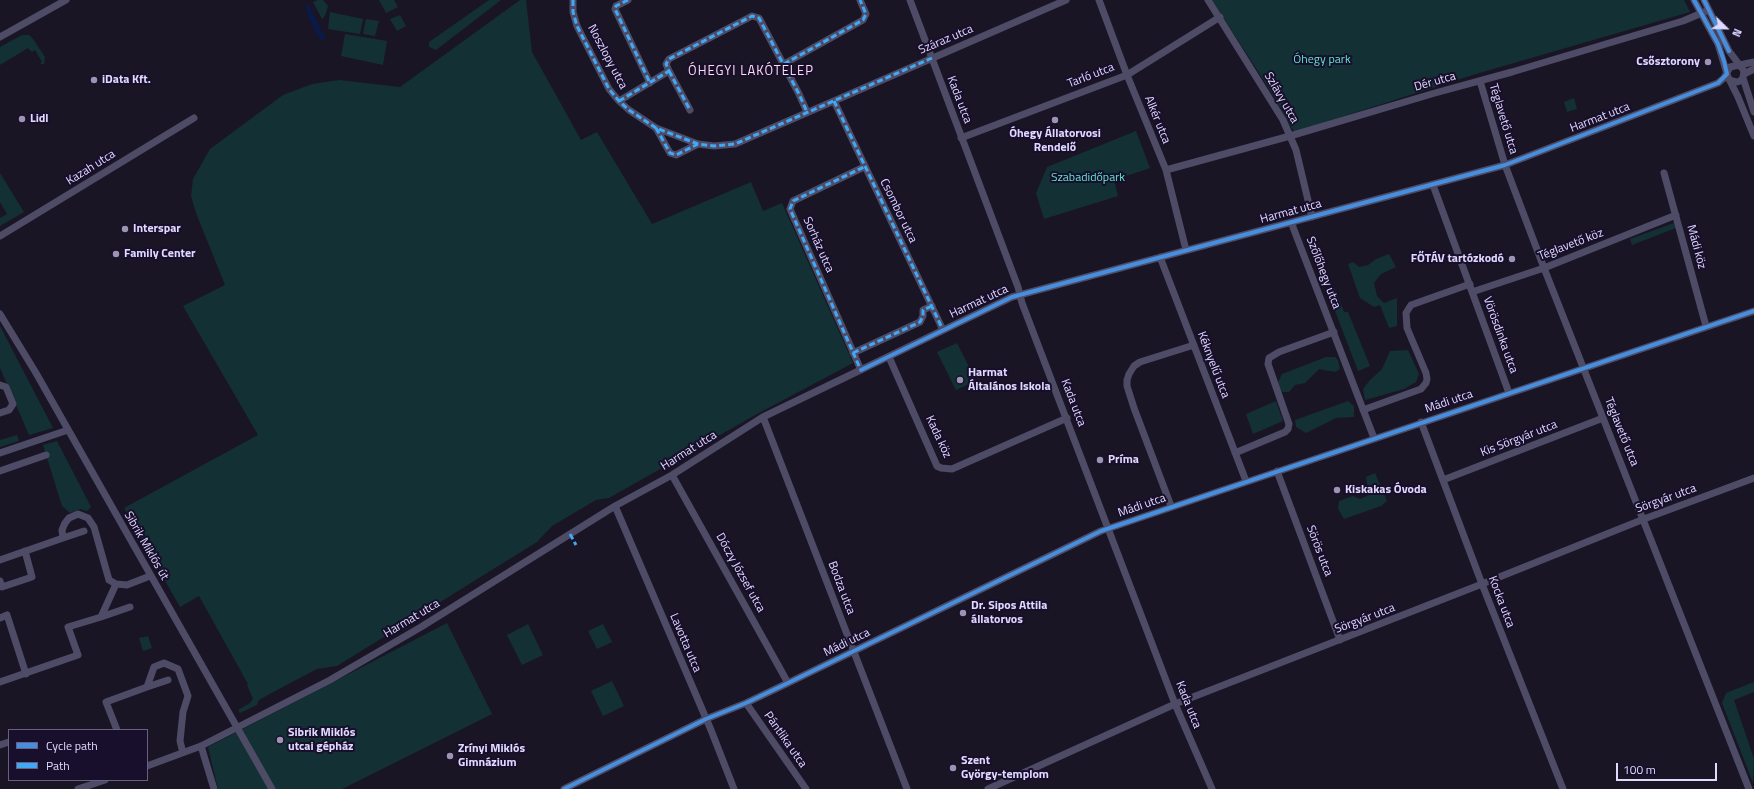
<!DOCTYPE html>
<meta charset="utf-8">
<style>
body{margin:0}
#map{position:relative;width:1754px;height:789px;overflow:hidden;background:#1a1525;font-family:"Titillium Web",sans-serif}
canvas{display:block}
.legend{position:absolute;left:8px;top:729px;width:140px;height:52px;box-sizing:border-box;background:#170f2b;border:1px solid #686080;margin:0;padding:5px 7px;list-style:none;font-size:12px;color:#e1daff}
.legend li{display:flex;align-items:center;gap:8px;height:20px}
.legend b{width:20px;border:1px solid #686080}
.north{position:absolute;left:1706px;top:8px;width:40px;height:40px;-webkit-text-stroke:3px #170f2b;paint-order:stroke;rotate:113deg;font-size:11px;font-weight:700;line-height:16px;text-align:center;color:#e1daff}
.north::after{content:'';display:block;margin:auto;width:14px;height:18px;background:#e1daff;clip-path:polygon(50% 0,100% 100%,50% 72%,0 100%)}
.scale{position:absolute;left:1616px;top:763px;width:101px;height:18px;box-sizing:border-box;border:2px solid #e1daff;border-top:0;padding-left:5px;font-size:12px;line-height:14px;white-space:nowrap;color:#e1daff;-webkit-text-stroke:3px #170f2b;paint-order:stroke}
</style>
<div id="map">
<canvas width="1754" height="789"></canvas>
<ul class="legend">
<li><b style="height:5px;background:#468fdf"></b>Cycle path</li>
<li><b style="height:5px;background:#3fa9f5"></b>Path</li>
</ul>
<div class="north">N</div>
<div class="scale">100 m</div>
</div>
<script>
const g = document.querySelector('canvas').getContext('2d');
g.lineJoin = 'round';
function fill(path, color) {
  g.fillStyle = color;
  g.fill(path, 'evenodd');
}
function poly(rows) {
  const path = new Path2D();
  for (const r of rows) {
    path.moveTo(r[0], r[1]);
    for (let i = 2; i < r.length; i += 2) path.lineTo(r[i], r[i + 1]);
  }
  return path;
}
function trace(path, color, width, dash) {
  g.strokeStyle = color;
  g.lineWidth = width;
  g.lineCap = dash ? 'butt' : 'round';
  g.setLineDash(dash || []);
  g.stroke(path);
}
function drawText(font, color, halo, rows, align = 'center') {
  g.font = font + ' "Titillium Web",sans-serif';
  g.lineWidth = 4;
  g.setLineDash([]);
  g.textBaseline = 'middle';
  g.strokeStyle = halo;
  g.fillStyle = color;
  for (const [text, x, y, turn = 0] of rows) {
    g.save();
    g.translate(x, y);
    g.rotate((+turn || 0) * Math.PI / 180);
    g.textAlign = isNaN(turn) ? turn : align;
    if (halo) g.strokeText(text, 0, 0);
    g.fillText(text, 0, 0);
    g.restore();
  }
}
fill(poly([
 [318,0,323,0,328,6,325,16,322,19,313,2],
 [379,0,394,0,398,7,386,13],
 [489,0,501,0,436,50,429,47,429,42],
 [520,0,526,0,532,52,581,140,597,132,652,224,751,182,763,211,782,203,853,363,757,414,609,498,596,500,552,526,537,542,337,666,317,669,277,690,259,700,257,705,240,713,238,710,250,703,253,699,247,685,248,684,199,596,180,607,124,508,258,435,183,306,225,285,196,213,191,196,193,179,210,149,283,95,312,84,339,80,400,87],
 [1212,0,1684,0,1690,12,1476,74,1294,132,1268,87],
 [330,12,363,19,360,34,328,29],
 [400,15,406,26,397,31,390,19],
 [366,19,379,21,375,36,363,34],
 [345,34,387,41,383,65,341,56],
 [22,35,29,35,33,39,45,57,44,64,40,64,42,62,35,50,32,52,28,48,0,65,0,47],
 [1574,98,1577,109,1567,112,1564,102],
 [1136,131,1150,168,1114,180,1118,196,1044,219,1036,193,1047,167],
 [0,173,24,212,0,226,0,218,7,214,0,202],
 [1674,223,1676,228,1632,245,1630,239],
 [1389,254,1396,267,1381,274,1374,283,1377,296,1384,303,1397,298,1397,326,1389,328,1380,305,1374,307,1360,298,1348,264,1353,262,1359,267,1368,265,1376,259],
 [1334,287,1344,312,1348,312,1370,366,1358,371,1327,290],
 [0,326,53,428,29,435,0,368],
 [957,343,976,381,956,390,937,352],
 [1408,350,1419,374,1416,382,1404,389,1365,400,1363,389,1370,380,1382,369,1390,351],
 [1326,357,1335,357,1338,360,1340,369,1335,372,1319,369,1305,383,1295,385,1289,392,1282,392,1277,384,1282,374],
 [1276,401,1283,421,1253,434,1246,414],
 [1348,401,1354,406,1354,417,1336,418,1306,433,1296,427,1295,420],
 [17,435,19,441,0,447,0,440],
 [57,441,91,507,87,511,80,509,70,513,62,506,43,445],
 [1375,473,1387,501,1381,506,1344,519,1338,509,1339,501,1353,496,1360,499,1369,495,1366,477],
 [447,623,492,714,342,789,218,789,208,747],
 [528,624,543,655,522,665,507,635],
 [603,624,612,642,597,649,588,631],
 [148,636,152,648,143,651,139,638],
 [612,681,624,706,603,716,591,691],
 [1754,682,1754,692,1734,700,1754,759,1753,783,1722,703,1726,693]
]), '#133034');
fill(poly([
 [308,3,325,38,324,40,320,40,309,19,306,6]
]), '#0a1a48');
trace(poly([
 [573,0,573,12,577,26,609,89,619,101,629,110,656,128,698,144,714,146,735,144,1066,0],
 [628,0,616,6,615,9,650,83],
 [910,0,1018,287,1022,303,1175,704,1212,789],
 [1099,0,1127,75,1166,170,1186,250],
 [1208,0,1283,120,1296,150,1312,217],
 [1694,0,1718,44,1728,77,1738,97,1754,136],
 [1704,0,1729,51,1744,71,1743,78,1740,81,1737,82,1730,80],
 [0,37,66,0],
 [784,64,863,20,866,14,860,0],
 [669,71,690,110],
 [1744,74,1754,69],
 [1743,78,1754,112],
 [1480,81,1505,165,1544,268,1749,789],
 [619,101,669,71,666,64,669,59,752,16,759,18,799,94,807,112],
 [834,101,943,330],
 [656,128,670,153,676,155,698,144],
 [961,138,1127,75,1220,17],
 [1166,170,1290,136,1435,93,1512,72,1683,21,1709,10],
 [1664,173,1706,326],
 [1433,185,1509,393],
 [1291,222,1374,438],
 [0,236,194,118],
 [1160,257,1246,481],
 [1472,292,1544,268,1676,215],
 [0,314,36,373,272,789],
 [853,353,920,322,923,316,923,310,932,306],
 [889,357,937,466,941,468,952,469,1067,418],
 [861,370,790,209,793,201,864,167],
 [0,385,6,387,13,404,9,410,0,413],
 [1363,410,1421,389,1426,383,1427,379,1426,373,1407,328,1406,313,1411,305,1470,284],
 [763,417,907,789],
 [1421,422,1482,584,1563,789],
 [0,453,68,430],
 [1235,453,1285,432,1288,429,1289,424,1268,364,1269,358,1279,352,1334,332],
 [0,471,46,455],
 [1277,471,1340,640],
 [672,475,788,683],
 [1443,480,1603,418],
 [615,506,711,730,734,789],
 [1171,506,1134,408,1127,386,1127,380,1129,374,1134,366,1140,362,1194,345],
 [63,538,84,531],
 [0,560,63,538,62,530,65,523,69,518,78,514,88,518,94,527,109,580,116,584,127,585,150,576],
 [0,581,2,587,32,577,25,551],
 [101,617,130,607],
 [0,618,7,615,26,674],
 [0,682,78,655,68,627,101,617,116,584],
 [147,687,168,680],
 [746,703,806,789],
 [117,730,106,702,147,687,154,667,164,663,178,669,188,696,183,712,180,741,182,749],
 [0,745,9,742],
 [201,746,214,789],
 [147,766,201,746,330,680,421,627,615,506,672,475,763,417,1012,297,1505,165,1718,83,1724,78,1730,67,1754,62],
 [78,789,105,780],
 [564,789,706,719,746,703,788,683,1101,531,1754,311],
 [988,789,1175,704,1482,584,1644,519,1754,478]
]), '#4e4b66', 7);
trace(poly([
 [573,0,573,12,577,26,609,89,619,101,629,110,656,128,698,144,714,146,735,144,932,58],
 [628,0,616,6,615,9,650,83],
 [784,64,863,20,866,14,860,0],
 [669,71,690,110],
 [619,101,669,71,666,64,669,59,752,16,759,18,799,94,807,112],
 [834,101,943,330],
 [656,128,670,153,676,155,698,144],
 [853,353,920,322,923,316,923,310,932,306],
 [859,366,790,209,793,201,864,167],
 [570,534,576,545]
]), '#3fa9f5', 3, [6, 3]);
trace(poly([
 [1704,0,1729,51],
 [861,370,1012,297,1505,165,1718,83,1727,74,1724,61,1718,44,1694,0],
 [564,789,706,719,746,703,788,683,1101,531,1754,311]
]), '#468fdf', 4);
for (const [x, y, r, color] of [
 [1708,62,4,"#9b95b3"],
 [94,80,4,"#9b95b3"],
 [22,119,4,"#9b95b3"],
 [1055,120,4,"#9b95b3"],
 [125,229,4,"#9b95b3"],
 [116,254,4,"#9b95b3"],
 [1512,259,4,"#9b95b3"],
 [960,380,4,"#9b95b3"],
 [1100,460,4,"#9b95b3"],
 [1337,490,4,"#9b95b3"],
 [963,613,4,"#9b95b3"],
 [280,740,4,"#9b95b3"],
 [450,756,4,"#9b95b3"],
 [953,768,4,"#9b95b3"]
]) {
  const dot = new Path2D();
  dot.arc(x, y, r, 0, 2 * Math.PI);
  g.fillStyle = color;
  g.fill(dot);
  trace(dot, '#170f2b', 1.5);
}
drawText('12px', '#e1daff', '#170f2b', [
 ["Száraz utca",946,40,-23],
 ["Noszlopy utca",607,57,62],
 ["Tarló utca",1091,76,-21],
 ["Dér utca",1435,82,-16],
 ["Szlávy utca",1281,98,60],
 ["Kada utca",959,100,69],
 ["Harmat utca",1600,118,-21],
 ["Téglavető utca",1503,119,73],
 ["Alkér utca",1157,120,68],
 ["Kazah utca",91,168,-32],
 ["Csombor utca",898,211,64],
 ["Harmat utca",1291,212,-15],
 ["Sorház utca",818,245,66],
 ["Téglavető köz",1571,245,-21],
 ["Mádi köz",1696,247,75],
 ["Szőlőhegy utca",1323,273,69],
 ["Harmat utca",979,302,-25],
 ["Vörösdinka utca",1500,335,70],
 ["Kéknyelű utca",1213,365,69],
 ["Mádi utca",1449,402,-19],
 ["Kada utca",1073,403,69],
 ["Téglavető utca",1621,432,68],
 ["Kada köz",938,437,65],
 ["Kis Sörgyár utca",1519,439,-21],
 ["Harmat utca",689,451,-32],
 ["Sörgyár utca",1666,499,-20],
 ["Mádi utca",1142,506,-19],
 ["Sibrik Miklós út",146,546,60],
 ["Sörös utca",1319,551,69],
 ["Dóczy József utca",740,573,61],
 ["Bodza utca",841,588,69],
 ["Kocka utca",1501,602,69],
 ["Harmat utca",412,619,-31],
 ["Sörgyár utca",1365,619,-21],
 ["Lavotta utca",685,643,67],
 ["Mádi utca",847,643,-26],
 ["Kada utca",1188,705,68],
 ["Pántlika utca",785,740,55]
]);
drawText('12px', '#5ee7d1', '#170f2b', [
 ["Óhegy park",1322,60],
 ["Szabadidőpark",1088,178]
]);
drawText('bold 12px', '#e1daff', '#170f2b', [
 ["Csősztorony",1700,62,"right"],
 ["iData Kft.",102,80],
 ["Lidl",30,119],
 ["Óhegy Állatorvosi",1055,134,"center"],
 ["Rendelő",1055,148,"center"],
 ["Interspar",133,229],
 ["Family Center",124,254],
 ["FŐTÁV tartózkodó",1504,259,"right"],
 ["Harmat",968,373],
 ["Általános Iskola",968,387],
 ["Príma",1108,460],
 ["Kiskakas Óvoda",1345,490],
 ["Dr. Sipos Attila",971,606],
 ["állatorvos",971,620],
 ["Sibrik Miklós",288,733],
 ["utcai gépház",288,747],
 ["Zrínyi Miklós",458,749],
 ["Gimnázium",458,763],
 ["Szent",961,761],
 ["György-templom",961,775]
], 'left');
g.letterSpacing = '1px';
drawText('13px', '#ffdcef', '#170f2b', [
 ["ÓHEGYI LAKÓTELEP",751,72]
]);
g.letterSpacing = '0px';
</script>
